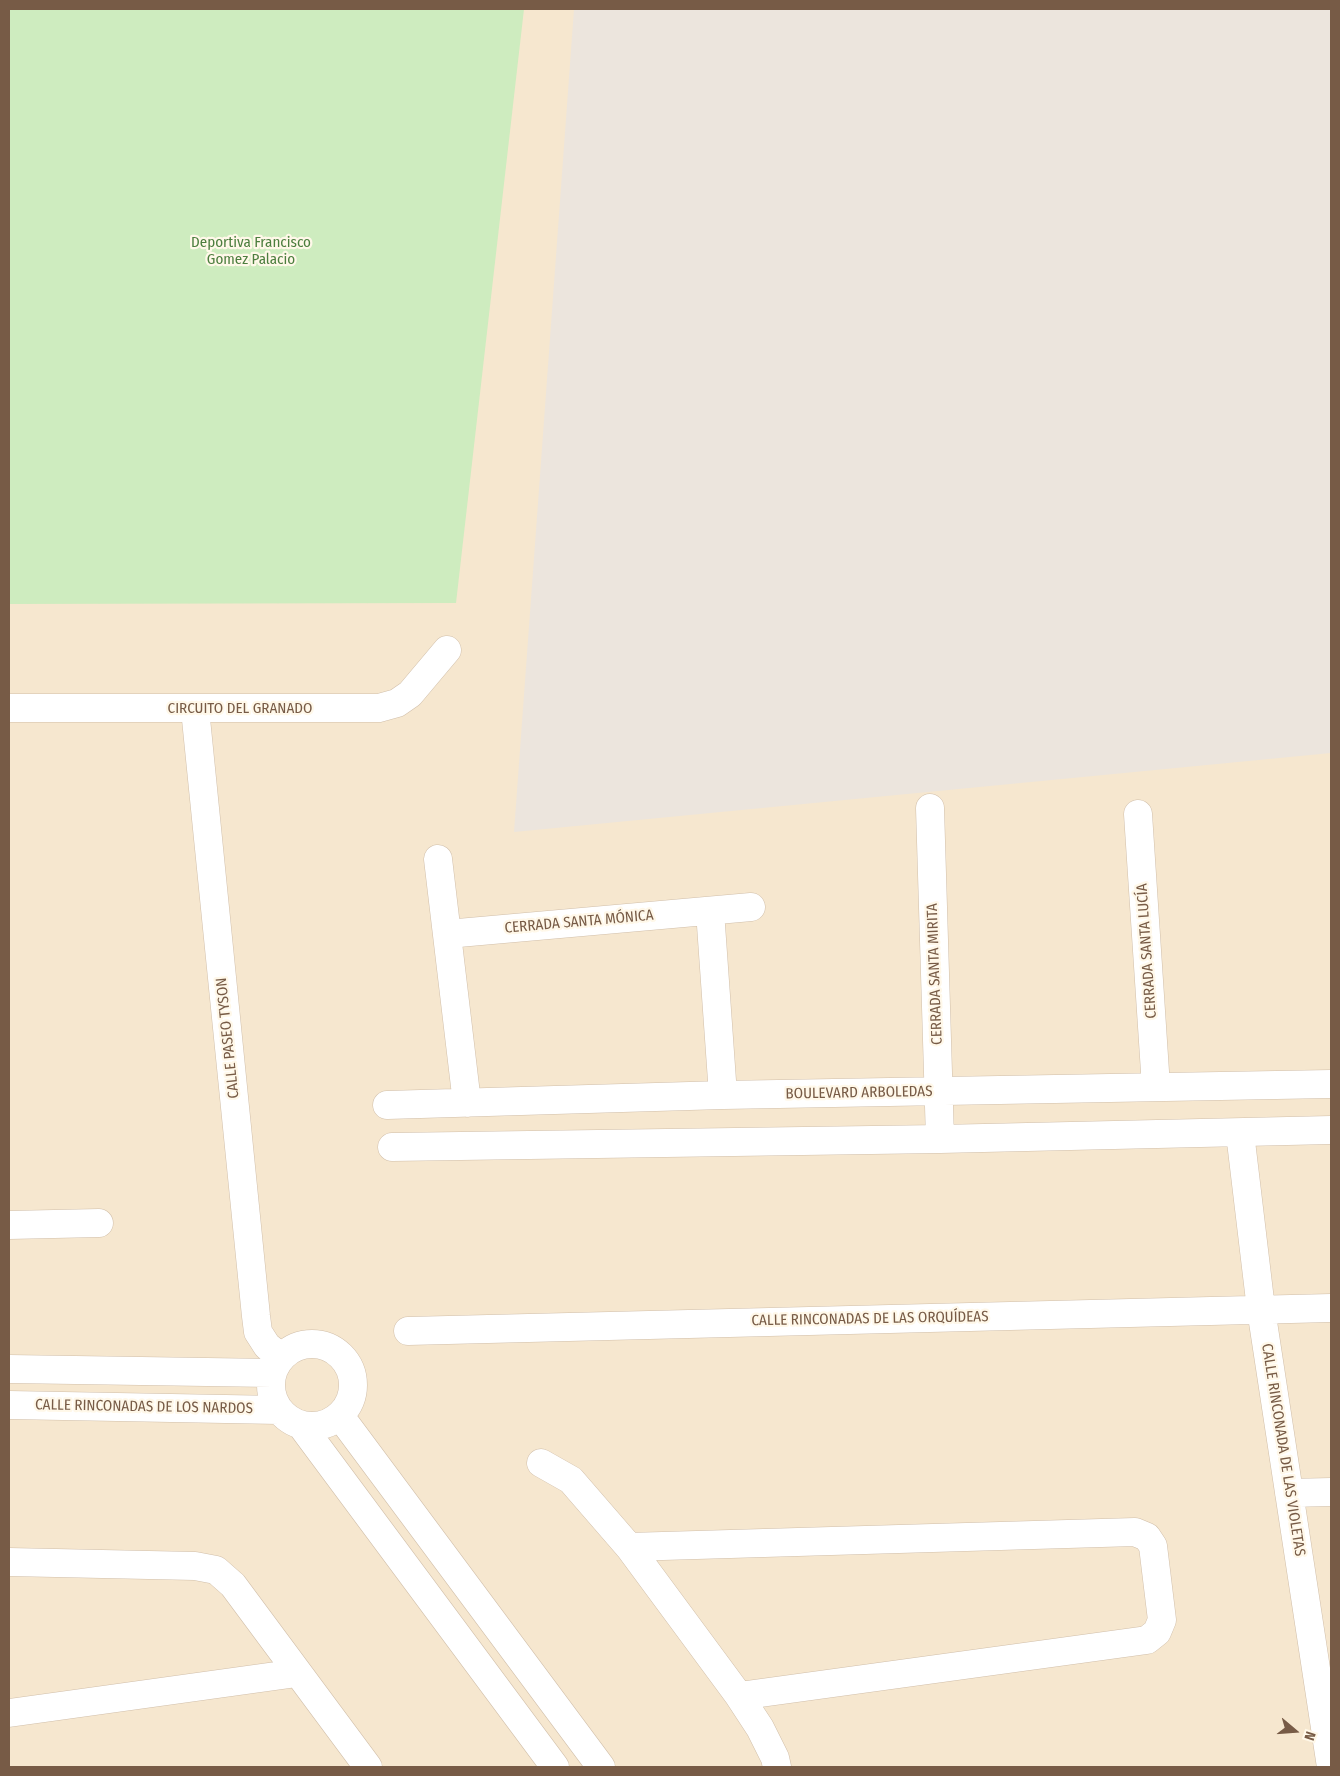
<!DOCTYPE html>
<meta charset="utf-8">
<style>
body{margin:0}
#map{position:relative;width:1340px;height:1776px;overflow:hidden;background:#fef5e1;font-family:"Fira Sans Condensed",sans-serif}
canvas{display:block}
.frame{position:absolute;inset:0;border:10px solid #775b46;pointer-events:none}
.north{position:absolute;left:1270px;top:1706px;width:50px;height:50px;-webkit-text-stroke:4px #fff8e9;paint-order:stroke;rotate:108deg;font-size:14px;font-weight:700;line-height:20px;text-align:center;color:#775b46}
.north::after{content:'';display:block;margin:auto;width:18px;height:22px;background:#775b46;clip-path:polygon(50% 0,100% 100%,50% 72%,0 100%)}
</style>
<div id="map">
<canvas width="1340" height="1776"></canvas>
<div class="frame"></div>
<div class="north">N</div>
</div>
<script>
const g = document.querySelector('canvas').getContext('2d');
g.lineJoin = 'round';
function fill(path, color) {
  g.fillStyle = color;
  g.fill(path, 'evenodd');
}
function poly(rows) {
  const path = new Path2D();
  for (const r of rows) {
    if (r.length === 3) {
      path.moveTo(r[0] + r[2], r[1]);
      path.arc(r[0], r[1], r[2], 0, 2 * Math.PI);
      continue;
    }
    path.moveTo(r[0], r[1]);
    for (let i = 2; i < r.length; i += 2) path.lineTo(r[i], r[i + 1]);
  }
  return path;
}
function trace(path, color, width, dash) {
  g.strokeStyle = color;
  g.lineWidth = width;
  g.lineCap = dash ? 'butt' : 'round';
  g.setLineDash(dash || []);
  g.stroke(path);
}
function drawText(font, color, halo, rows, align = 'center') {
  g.font = font + ' "Fira Sans Condensed",sans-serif';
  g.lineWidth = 4.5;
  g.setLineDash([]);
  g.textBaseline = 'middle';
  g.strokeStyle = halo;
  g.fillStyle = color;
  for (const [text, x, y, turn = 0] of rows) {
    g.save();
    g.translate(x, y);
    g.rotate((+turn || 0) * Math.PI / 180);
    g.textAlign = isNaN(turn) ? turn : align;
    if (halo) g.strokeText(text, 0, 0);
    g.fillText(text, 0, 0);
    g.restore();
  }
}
fill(poly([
 [9,9,1331,9,1331,1767,9,1767]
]), '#f6e7cf');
fill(poly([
 [574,9,1331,9,1331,753,514,832]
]), '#ece5dd');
fill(poly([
 [9,9,524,9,456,603,9,604]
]), '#ceecbf');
const street = poly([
 [9,708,379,708,397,703,410,694,447,650],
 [195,709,256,1316,258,1332,267,1346,281,1357],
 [930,808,940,1139],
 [1138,814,1156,1087],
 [438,859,467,1103],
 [710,911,723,1095],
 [447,934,751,907],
 [387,1105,723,1095,1331,1084],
 [1240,1133,1261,1309,1331,1767],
 [392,1147,940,1139,1331,1130],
 [9,1225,99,1223],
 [408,1331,1331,1308],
 [312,1385,41],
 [9,1369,272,1373],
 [9,1405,279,1410],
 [340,1416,601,1767],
 [301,1425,555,1767],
 [541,1463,571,1480,629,1547,739,1696,760,1728,775,1758,777,1767],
 [1289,1493,1331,1492],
 [629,1547,1135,1532,1147,1537,1153,1546,1162,1620,1157,1632,1147,1640,739,1696],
 [9,1562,195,1566,216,1570,233,1585,368,1767],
 [9,1713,297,1673]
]);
trace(street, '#d1bfaa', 29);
trace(street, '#fff', 28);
drawText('15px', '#4c7e3e', '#fff8e9', [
 ["Deportiva Francisco",251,243],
 ["Gomez Palacio",251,260]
]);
drawText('15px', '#775b46', '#fff8e9', [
 ["CIRCUITO DEL GRANADO",240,709],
 ["CERRADA SANTA MÓNICA",579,922,-5],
 ["CERRADA SANTA LUCÍA",1147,951,-94],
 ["CERRADA SANTA MIRITA",935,974,-92],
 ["CALLE PASEO TYSON",228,1038,-96],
 ["BOULEVARD ARBOLEDAS",859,1093,-1],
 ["CALLE RINCONADAS DE LAS ORQUÍDEAS",870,1319,-1],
 ["CALLE RINCONADAS DE LOS NARDOS",144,1407,1],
 ["CALLE RINCONADA DE LAS VIOLETAS",1283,1450,81]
]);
</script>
